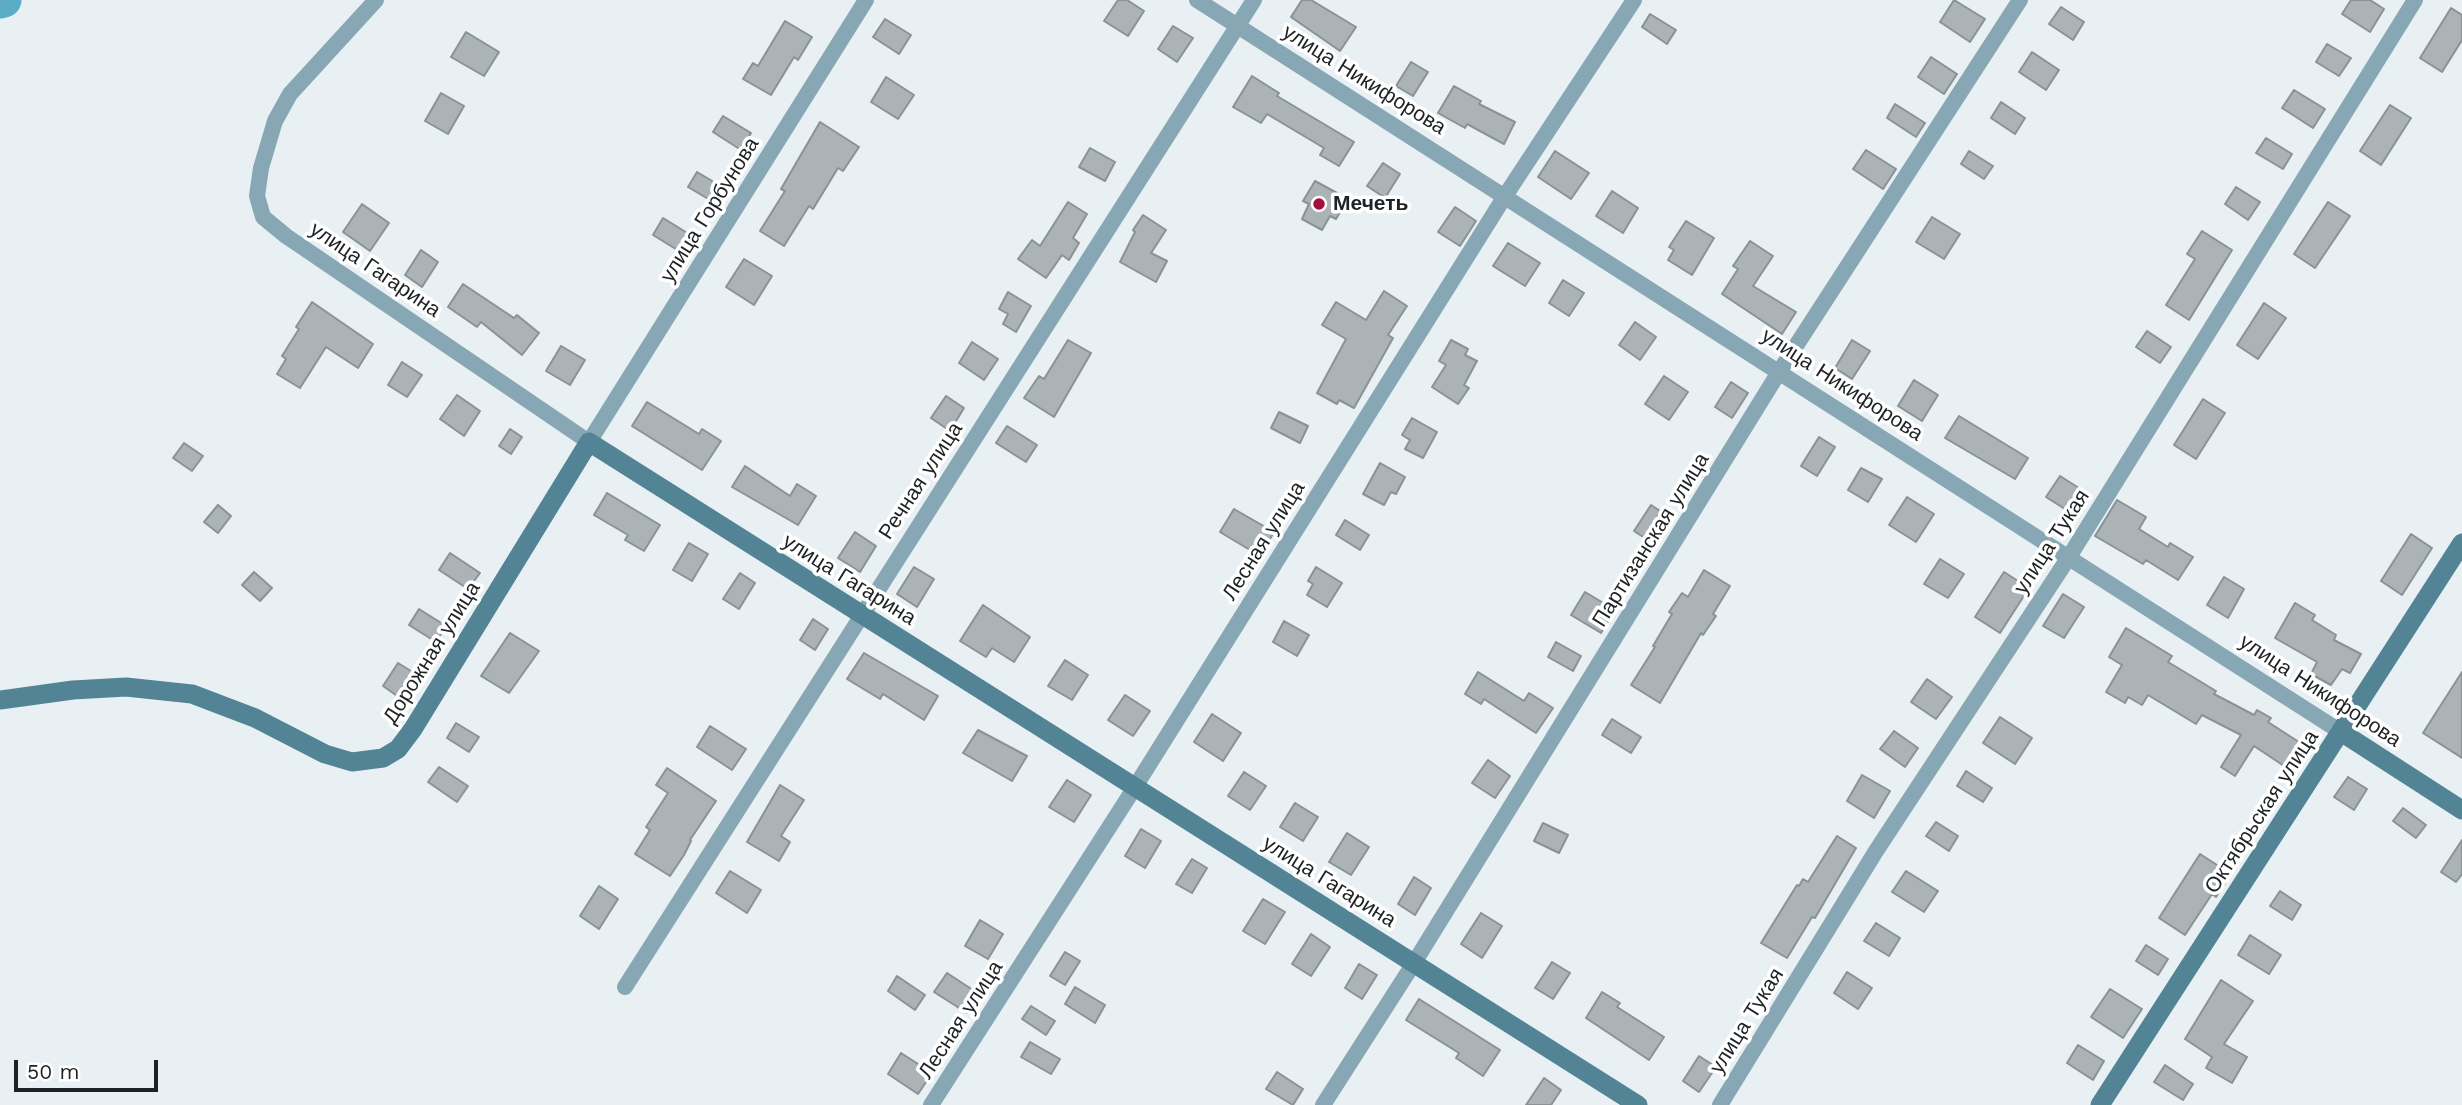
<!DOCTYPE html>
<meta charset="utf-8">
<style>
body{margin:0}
#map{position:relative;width:2462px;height:1105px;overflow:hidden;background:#e8f0f4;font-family:"Work Sans",sans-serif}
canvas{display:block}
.scale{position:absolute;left:14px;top:1060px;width:144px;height:32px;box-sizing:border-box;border:4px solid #1f2223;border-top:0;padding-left:9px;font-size:21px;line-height:24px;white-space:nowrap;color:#1f2223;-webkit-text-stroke:5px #fff;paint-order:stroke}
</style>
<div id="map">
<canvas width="2462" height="1105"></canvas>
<div class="scale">50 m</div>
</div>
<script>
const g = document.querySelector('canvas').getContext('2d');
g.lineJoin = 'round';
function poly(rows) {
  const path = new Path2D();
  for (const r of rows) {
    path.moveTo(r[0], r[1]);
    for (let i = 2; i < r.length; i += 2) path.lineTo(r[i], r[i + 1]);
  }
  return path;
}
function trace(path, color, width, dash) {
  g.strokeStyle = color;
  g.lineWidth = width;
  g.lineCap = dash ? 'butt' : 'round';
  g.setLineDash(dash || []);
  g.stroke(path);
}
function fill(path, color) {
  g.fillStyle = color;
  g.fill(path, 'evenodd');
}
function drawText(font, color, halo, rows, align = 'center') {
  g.font = font + ' "Work Sans",sans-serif';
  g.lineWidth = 7;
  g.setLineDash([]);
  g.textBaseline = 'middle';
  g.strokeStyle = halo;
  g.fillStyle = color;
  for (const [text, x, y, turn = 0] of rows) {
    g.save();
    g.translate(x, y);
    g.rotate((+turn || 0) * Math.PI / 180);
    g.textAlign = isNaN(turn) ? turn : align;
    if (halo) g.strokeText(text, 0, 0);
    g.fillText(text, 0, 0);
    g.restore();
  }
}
trace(poly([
 [0,1,4,0]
]), '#5bacc7', 35);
const building = poly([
 [1118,0,1127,0,1144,11,1128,36,1104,21,1118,0],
 [1302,0,1311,0,1356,27,1340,51,1291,17,1302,0],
 [1954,0,1985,19,1970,42,1940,22,1954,0],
 [2351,0,2370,0,2384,9,2370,32,2342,14,2351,0],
 [2061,7,2084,22,2073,40,2049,24,2061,7],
 [2451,8,2462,15,2462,40,2442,72,2420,58,2451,8],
 [1650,14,1676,30,1667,44,1642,27,1650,14],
 [885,19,911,35,899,54,873,37,885,19],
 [785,21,812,37,798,60,794,57,771,95,743,79,753,63,758,66,785,21],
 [1173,26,1193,38,1177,62,1158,49,1173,26],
 [466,32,499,52,484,76,451,57,466,32],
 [2327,44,2351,58,2339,76,2316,62,2327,44],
 [2032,52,2059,70,2046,90,2019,72,2032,52],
 [1931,57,1957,74,1944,94,1918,77,1931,57],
 [1411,62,1428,72,1413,96,1396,86,1411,62],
 [1252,76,1279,93,1277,96,1354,142,1339,166,1320,155,1324,148,1267,114,1261,123,1233,107,1252,76],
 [886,77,914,95,898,119,871,102,886,77],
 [1454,86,1481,101,1479,104,1515,122,1504,144,1467,124,1465,128,1438,113,1454,86],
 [2294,90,2325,109,2313,128,2282,108,2294,90],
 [441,93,464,106,448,134,425,121,441,93],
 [2001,102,2025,118,2015,134,1991,118,2001,102],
 [1895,104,1925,123,1916,137,1887,118,1895,104],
 [2390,105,2411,118,2381,165,2360,151,2390,105],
 [723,116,751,133,741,150,713,132,723,116],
 [820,122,859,147,843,171,838,168,813,209,809,206,784,246,760,231,785,191,781,189,820,122],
 [2266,138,2292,154,2283,169,2256,153,2266,138],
 [1090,148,1115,162,1105,181,1079,167,1090,148],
 [1866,150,1896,169,1883,189,1853,169,1866,150],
 [1555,151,1589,173,1571,199,1538,177,1555,151],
 [1969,151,1993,166,1984,179,1961,164,1969,151],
 [1383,163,1400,174,1385,198,1367,186,1383,163],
 [697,172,719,185,710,200,688,187,697,172],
 [1315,181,1348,199,1336,219,1330,216,1322,230,1302,219,1309,204,1303,201,1315,181],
 [2236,187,2260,202,2248,220,2225,204,2236,187],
 [1612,191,1638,208,1623,233,1596,216,1612,191],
 [1068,202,1087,214,1073,238,1079,243,1069,260,1062,255,1046,278,1018,259,1032,240,1040,246,1068,202],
 [2328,202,2350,216,2315,268,2294,254,2328,202],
 [362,204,389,223,370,251,343,232,362,204],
 [1455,207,1476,221,1460,246,1438,232,1455,207],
 [1143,215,1166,230,1151,253,1167,261,1156,282,1120,262,1135,232,1133,230,1143,215],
 [1932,217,1960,234,1944,259,1916,242,1932,217],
 [663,218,689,234,679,251,653,235,663,218],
 [1686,221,1714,238,1692,275,1668,260,1674,250,1669,247,1686,221],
 [2202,231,2232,250,2189,320,2166,305,2195,259,2187,254,2202,231],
 [1750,241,1773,256,1753,286,1796,312,1782,334,1722,294,1738,269,1733,266,1750,241],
 [1508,243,1540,263,1525,286,1493,266,1508,243],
 [421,250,438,262,422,287,405,275,421,250],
 [744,259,772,276,754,305,726,287,744,259],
 [1563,280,1584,293,1569,316,1549,303,1563,280],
 [463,284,514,318,517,315,539,333,522,355,481,322,477,327,448,307,463,284],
 [1384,291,1407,306,1388,335,1393,338,1354,408,1339,400,1337,404,1317,393,1346,339,1322,325,1336,302,1366,320,1384,291],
 [1008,292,1031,306,1016,332,1003,324,1008,314,999,309,1008,292],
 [312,302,373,344,358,368,326,347,300,388,277,374,286,359,282,356,299,329,296,327,312,302],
 [2264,303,2286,318,2258,359,2237,345,2264,303],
 [1635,322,1656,337,1640,360,1619,345,1635,322],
 [2147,331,2171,347,2160,363,2136,347,2147,331],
 [1068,340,1091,353,1054,417,1024,398,1039,376,1044,379,1068,340],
 [1451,340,1468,349,1465,355,1477,361,1464,385,1469,388,1458,404,1432,387,1446,365,1439,361,1451,340],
 [1852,340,1870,351,1852,379,1835,368,1852,340],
 [972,342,998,359,984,380,959,363,972,342],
 [561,346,585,360,570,385,546,371,561,346],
 [402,362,422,375,407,397,388,385,402,362],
 [1664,376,1688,392,1669,420,1645,404,1664,376],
 [1914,380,1938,395,1922,421,1898,406,1914,380],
 [1731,382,1748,393,1732,418,1715,407,1731,382],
 [457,395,480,411,464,436,440,419,457,395],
 [946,396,964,408,950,431,931,418,946,396],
 [2203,399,2225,413,2196,459,2174,445,2203,399],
 [647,402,699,434,702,429,721,441,702,470,632,426,647,402],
 [1279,412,1308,426,1300,443,1271,428,1279,412],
 [1959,416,2028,458,2015,479,1945,438,1959,416],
 [1412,418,1437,432,1423,458,1405,449,1410,440,1402,435,1412,418],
 [1007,426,1037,445,1026,462,996,443,1007,426],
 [510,429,522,437,511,454,499,446,510,429],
 [1819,437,1835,447,1817,476,1801,466,1819,437],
 [184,443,203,456,192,471,173,458,184,443],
 [1380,463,1405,477,1396,494,1391,492,1384,505,1363,494,1380,463],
 [745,466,790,496,797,484,816,496,798,525,732,487,745,466],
 [1861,468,1882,479,1868,502,1848,490,1861,468],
 [2060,476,2082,490,2068,511,2046,497,2060,476],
 [607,493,660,525,644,551,625,540,628,535,594,515,607,493],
 [1907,497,1934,514,1916,542,1889,525,1907,497],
 [2117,500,2146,517,2139,529,2168,547,2170,543,2193,557,2178,580,2146,560,2143,564,2095,536,2117,500],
 [218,505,231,516,218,533,204,522,218,505],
 [1651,505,1671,518,1654,544,1634,531,1651,505],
 [1234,509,1274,532,1260,556,1220,532,1234,509],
 [1345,520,1369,535,1360,550,1336,535,1345,520],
 [855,532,876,546,860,572,838,558,855,532],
 [2411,534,2432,548,2402,595,2381,581,2411,534],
 [689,543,708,554,692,581,673,570,689,543],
 [450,553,480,573,468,589,439,570,450,553],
 [1940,559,1964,574,1948,598,1924,584,1940,559],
 [914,567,934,579,917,607,897,594,914,567],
 [1316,567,1342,583,1327,607,1307,595,1313,584,1308,581,1316,567],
 [1704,570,1730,586,1713,614,1716,616,1703,635,1701,633,1660,703,1631,685,1655,647,1653,646,1672,614,1669,612,1682,593,1688,597,1704,570],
 [254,572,272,588,260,601,242,585,254,572],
 [2004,572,2029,588,2000,633,1975,617,2004,572],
 [740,573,755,583,739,609,723,599,740,573],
 [2224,577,2244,589,2228,618,2207,605,2224,577],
 [1585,592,1615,610,1601,633,1571,615,1585,592],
 [2063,594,2084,607,2064,638,2043,626,2063,594],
 [2295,603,2315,615,2312,620,2336,635,2334,640,2361,654,2350,673,2342,669,2331,685,2311,674,2317,662,2275,638,2295,603],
 [983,605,1030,637,1014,662,992,648,986,657,960,641,983,605],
 [419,609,446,626,436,642,409,625,419,609],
 [813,619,828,629,815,650,800,640,813,619],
 [1284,621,1309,635,1297,656,1273,642,1284,621],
 [2126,628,2172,656,2168,662,2216,691,2214,694,2254,715,2257,710,2271,718,2268,722,2302,744,2287,768,2254,746,2235,776,2221,767,2241,735,2202,715,2196,724,2148,695,2142,705,2128,697,2125,703,2106,692,2122,665,2109,657,2126,628],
 [510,633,539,651,509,693,481,676,510,633],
 [1556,642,1581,656,1573,671,1548,657,1556,642],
 [864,653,938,696,924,720,883,694,880,699,847,679,864,653],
 [1065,660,1088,675,1072,700,1048,686,1065,660],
 [398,663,419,676,403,700,383,686,398,663],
 [1478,672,1524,701,1529,693,1553,708,1536,733,1484,699,1481,704,1465,694,1478,672],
 [2462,672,2462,758,2423,733,2462,672],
 [1927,679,1952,697,1936,719,1911,702,1927,679],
 [1125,695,1150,711,1133,736,1108,720,1125,695],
 [1212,714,1241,733,1223,761,1194,742,1212,714],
 [2000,717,2032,738,2015,764,1983,743,2000,717],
 [1612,719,1641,737,1631,753,1602,735,1612,719],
 [456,723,479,737,469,752,447,738,456,723],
 [710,726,746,749,732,770,697,747,710,726],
 [978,730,1027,756,1012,781,963,753,978,730],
 [1894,731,1918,748,1905,767,1880,749,1894,731],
 [1488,760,1510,776,1495,798,1472,783,1488,760],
 [439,767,468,786,457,802,428,782,439,767],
 [667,768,716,801,690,840,691,841,684,855,670,876,635,854,650,830,646,827,668,793,656,785,667,768],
 [1966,771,1992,788,1983,802,1957,786,1966,771],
 [1244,772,1266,786,1250,810,1228,796,1244,772],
 [1862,775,1890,791,1874,818,1847,801,1862,775],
 [2348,777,2367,789,2354,810,2334,797,2348,777],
 [1067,780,1091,795,1074,822,1049,807,1067,780],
 [780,785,804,800,781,836,790,842,779,861,747,842,780,785],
 [1295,803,1318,817,1303,841,1280,827,1295,803],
 [2403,808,2426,825,2416,838,2393,821,2403,808],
 [1936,822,1958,836,1949,851,1926,836,1936,822],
 [1543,823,1568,835,1559,853,1534,841,1543,823],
 [1141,829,1161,841,1145,868,1125,856,1141,829],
 [1347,833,1369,847,1351,875,1329,862,1347,833],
 [1837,836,1856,848,1815,918,1812,917,1787,958,1761,943,1797,885,1799,886,1803,879,1808,882,1837,836],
 [2462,840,2462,874,2456,882,2441,872,2462,840],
 [2200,854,2231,874,2216,897,2212,894,2185,935,2159,918,2200,854],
 [1192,859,1207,868,1192,893,1176,884,1192,859],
 [730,871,761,890,747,913,716,893,730,871],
 [1906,871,1938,891,1924,912,1892,892,1906,871],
 [1414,877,1431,888,1415,915,1398,904,1414,877],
 [599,886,618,899,599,929,580,916,599,886],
 [2280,891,2301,905,2292,920,2270,906,2280,891],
 [1263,899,1285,912,1265,944,1243,931,1263,899],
 [1481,913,1502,926,1482,958,1461,944,1481,913],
 [980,920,1003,934,988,959,965,946,980,920],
 [1876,923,1900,938,1889,956,1864,941,1876,923],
 [1311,934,1330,947,1311,976,1292,964,1311,934],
 [2250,935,2281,955,2269,974,2238,955,2250,935],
 [2146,945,2168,959,2158,975,2136,961,2146,945],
 [1065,952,1080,961,1065,985,1050,976,1065,952],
 [1552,962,1570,973,1553,999,1535,988,1552,962],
 [1359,964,1377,975,1362,999,1345,988,1359,964],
 [1847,972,1872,988,1858,1009,1834,993,1847,972],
 [947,973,979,994,967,1013,934,992,947,973],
 [897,976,925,995,915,1010,888,991,897,976],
 [2221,980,2253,1001,2224,1044,2247,1057,2232,1083,2206,1068,2212,1057,2185,1039,2221,980],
 [1075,987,1105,1005,1095,1023,1065,1004,1075,987],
 [2110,989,2142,1009,2123,1038,2091,1017,2110,989],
 [1602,992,1620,1003,1617,1007,1664,1037,1649,1060,1586,1018,1602,992],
 [1419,999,1500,1050,1483,1076,1456,1058,1459,1053,1406,1020,1419,999],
 [1031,1006,1055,1021,1046,1035,1022,1019,1031,1006],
 [1030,1042,1060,1059,1051,1074,1021,1057,1030,1042],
 [2078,1045,2104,1061,2093,1080,2067,1063,2078,1045],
 [901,1053,932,1073,918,1094,888,1074,901,1053],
 [1699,1056,1716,1067,1699,1092,1683,1081,1699,1056],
 [2165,1065,2193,1084,2183,1100,2154,1082,2165,1065],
 [1277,1072,1303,1089,1293,1105,1266,1089,1277,1072],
 [1544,1078,1561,1090,1551,1105,1526,1105,1544,1078]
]);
fill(building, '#abb3b6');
trace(building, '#8a9295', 2);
trace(poly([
 [376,0,290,94,275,121,261,168,257,196,263,217,286,236,589,442,866,0],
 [1197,0,2341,732],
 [625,987,1254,0],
 [931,1105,1135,787,1505,196,1634,0],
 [1323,1105,1414,963,1779,372,2020,0],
 [1720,1105,1876,851,2069,557,2415,0]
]), '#87a7b4', 16);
trace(poly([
 [0,700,73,690,126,687,192,694,255,718,325,754,352,762,383,758,398,749,413,729,589,442,1638,1105],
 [2341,732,2462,810],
 [2100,1105,2462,543]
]), '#538496', 19);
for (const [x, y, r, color] of [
 [1319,204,7,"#a70e3d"]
]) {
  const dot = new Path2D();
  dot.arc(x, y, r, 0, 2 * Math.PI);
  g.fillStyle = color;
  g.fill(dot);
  trace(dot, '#fff', 2.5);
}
drawText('21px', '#1f2223', '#fff', [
 ["улица Никифорова",1364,80,32],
 ["улица Горбунова",710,210,-58],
 ["улица Гагарина",375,270,34],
 ["улица Никифорова",1842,385,33],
 ["Речная улица",921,481,-57],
 ["Партизанская улица",1651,540,-58],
 ["Лесная улица",1264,541,-58],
 ["улица Тукая",2052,542,-57],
 ["улица Гагарина",849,580,32],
 ["Дорожная улица",432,653,-58],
 ["улица Никифорова",2320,691,33],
 ["Октябрьская улица",2262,812,-57],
 ["улица Гагарина",1329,882,32],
 ["Лесная улица",961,1020,-57],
 ["улица Тукая",1747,1021,-58]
]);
drawText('bold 21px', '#1f2223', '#fff', [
 ["Мечеть",1333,204]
], 'left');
</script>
